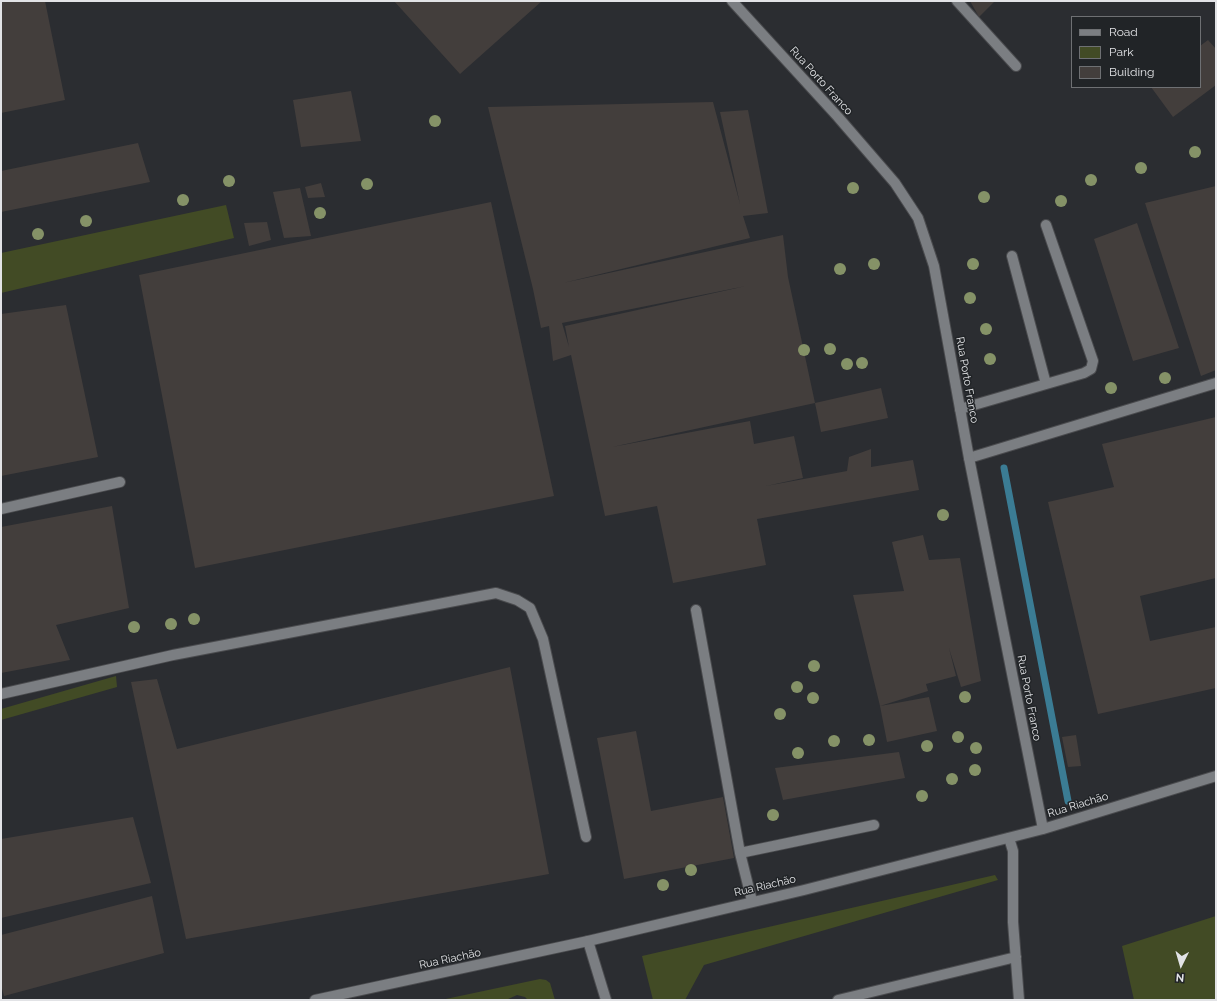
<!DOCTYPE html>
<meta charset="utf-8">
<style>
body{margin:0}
#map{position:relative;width:1217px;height:1001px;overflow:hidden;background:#2b2d31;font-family:Raleway,sans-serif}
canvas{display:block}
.frame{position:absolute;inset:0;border:2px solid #e2e3e6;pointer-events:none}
.legend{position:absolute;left:1071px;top:16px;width:130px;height:72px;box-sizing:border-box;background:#212427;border:1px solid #6e7073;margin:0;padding:5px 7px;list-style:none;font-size:12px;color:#e2e3e6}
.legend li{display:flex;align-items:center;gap:8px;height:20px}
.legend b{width:20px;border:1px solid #6e7073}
.north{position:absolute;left:1161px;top:945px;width:40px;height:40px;-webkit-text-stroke:3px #212427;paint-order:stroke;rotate:185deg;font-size:11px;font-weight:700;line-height:16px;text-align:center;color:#e2e3e6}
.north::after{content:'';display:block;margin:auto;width:14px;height:18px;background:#e2e3e6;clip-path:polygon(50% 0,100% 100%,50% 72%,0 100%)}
</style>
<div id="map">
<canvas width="1217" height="1001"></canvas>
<div class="frame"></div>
<ul class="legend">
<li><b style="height:5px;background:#7b7e82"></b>Road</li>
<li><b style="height:11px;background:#424b25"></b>Park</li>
<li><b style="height:11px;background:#433e3c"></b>Building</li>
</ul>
<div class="north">N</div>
</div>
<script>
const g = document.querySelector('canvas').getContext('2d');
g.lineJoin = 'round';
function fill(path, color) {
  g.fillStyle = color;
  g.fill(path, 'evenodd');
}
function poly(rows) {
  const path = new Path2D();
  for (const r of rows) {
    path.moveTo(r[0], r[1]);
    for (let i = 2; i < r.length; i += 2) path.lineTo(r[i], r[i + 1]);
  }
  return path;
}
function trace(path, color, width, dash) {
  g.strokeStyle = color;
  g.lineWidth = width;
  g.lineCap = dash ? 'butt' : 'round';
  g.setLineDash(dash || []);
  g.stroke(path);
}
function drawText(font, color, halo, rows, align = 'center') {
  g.font = font + ' Raleway,sans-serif';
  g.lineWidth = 3;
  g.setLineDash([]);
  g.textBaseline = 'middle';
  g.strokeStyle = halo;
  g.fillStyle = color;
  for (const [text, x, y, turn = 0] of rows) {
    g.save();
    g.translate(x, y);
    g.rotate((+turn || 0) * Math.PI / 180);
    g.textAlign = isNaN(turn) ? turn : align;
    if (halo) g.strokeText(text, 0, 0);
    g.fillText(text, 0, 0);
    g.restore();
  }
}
fill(poly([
 [226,205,234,238,1,293,1,253],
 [116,676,117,687,1,720,1,709],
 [995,875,998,880,704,965,685,1000,653,1000,642,956],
 [1216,916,1216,1000,1134,1000,1122,946],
 [540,979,546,980,550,983,555,1000,528,1000,525,997,517,995,506,1000,441,1000]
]), '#424b25');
trace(poly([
 [1004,468,1068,801]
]), '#3b7c94', 7);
fill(poly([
 [1,1,45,1,65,100,1,113],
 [394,1,542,1,460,74],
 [970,1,995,1,979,17],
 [1208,40,1216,49,1216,85,1173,117,1151,87,1200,87,1200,46],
 [351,91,361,141,301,147,293,100],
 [713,102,740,204,720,112,748,110,768,213,743,216,750,238,563,283,783,235,788,277,815,403,612,447,750,421,754,444,794,436,803,478,766,486,847,471,849,457,871,449,871,467,913,460,919,490,757,519,766,565,673,583,657,506,605,516,571,355,553,361,549,326,541,328,533,289,488,107],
 [746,286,565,326,569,347,562,323],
 [138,143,150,182,1,212,1,171],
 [321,183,325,197,308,198,305,187],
 [1216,186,1216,370,1201,376,1145,203],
 [300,188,311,236,284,238,273,192],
 [491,202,554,496,195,568,139,275],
 [267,222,271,240,249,246,244,223],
 [1137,223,1179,348,1133,361,1094,239],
 [66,305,98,457,1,476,1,314],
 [881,388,888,418,821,432,815,403],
 [1216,417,1216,578,1140,596,1150,641,1216,627,1216,688,1098,714,1048,502,1114,487,1102,444],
 [112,506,129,608,56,625,70,660,1,673,1,527],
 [923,535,929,560,960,558,981,681,961,687,949,648,956,676,926,684,928,691,880,706,853,595,904,591,892,542],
 [510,667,549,874,186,939,131,682,157,679,177,749],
 [929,697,937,731,887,742,880,706],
 [636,731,651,811,723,797,734,858,624,879,597,738],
 [1076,735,1081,766,1068,767,1062,737],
 [899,752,905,778,783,800,775,768],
 [133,817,151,883,1,918,1,839],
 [152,896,164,953,4,996,1,985,1,935]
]), '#433e3c');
const service = poly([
 [957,1,1016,66],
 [1012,256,1046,384],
 [960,409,1084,373,1091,369,1093,361,1046,225],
 [969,458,1216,383],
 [1,509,120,482],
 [696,610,740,853,752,901],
 [1,694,173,655,496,593,517,600,530,608,543,639,586,837],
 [1009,838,1013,851,1013,922,1019,1000],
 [740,853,874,825],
 [588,941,606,1000],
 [838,1000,1016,957]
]);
const minor = poly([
 [732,1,838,117,895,183,918,218,934,266,969,458,1043,829],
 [315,1000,588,941,804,890,1043,829,1216,776]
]);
trace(service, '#4a4b4e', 12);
trace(minor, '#4a4b4e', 12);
trace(service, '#7b7e82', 10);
trace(minor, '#7b7e82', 10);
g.fillStyle = '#859267';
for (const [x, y] of [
 [435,121],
 [1195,152],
 [1141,168],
 [1091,180],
 [229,181],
 [367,184],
 [853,188],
 [984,197],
 [183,200],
 [1061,201],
 [320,213],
 [86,221],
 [38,234],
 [874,264],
 [973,264],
 [840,269],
 [970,298],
 [986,329],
 [830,349],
 [804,350],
 [990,359],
 [862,363],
 [847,364],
 [1165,378],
 [1111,388],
 [943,515],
 [194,619],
 [171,624],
 [134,627],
 [814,666],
 [797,687],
 [965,697],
 [813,698],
 [780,714],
 [958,737],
 [869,740],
 [834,741],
 [927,746],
 [976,748],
 [798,753],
 [975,770],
 [952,779],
 [922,796],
 [773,815],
 [691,870],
 [663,885]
]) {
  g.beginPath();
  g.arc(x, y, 6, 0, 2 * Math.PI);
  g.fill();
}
drawText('11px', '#e2e3e6', '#212427', [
 ["Rua Porto Franco",821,81,48],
 ["Rua Porto Franco",967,380,80],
 ["Rua Porto Franco",1029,698,79],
 ["Rua Riachão",1078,805,-17],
 ["Rua Riachão",765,886,-13],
 ["Rua Riachão",450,959,-12]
]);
</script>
